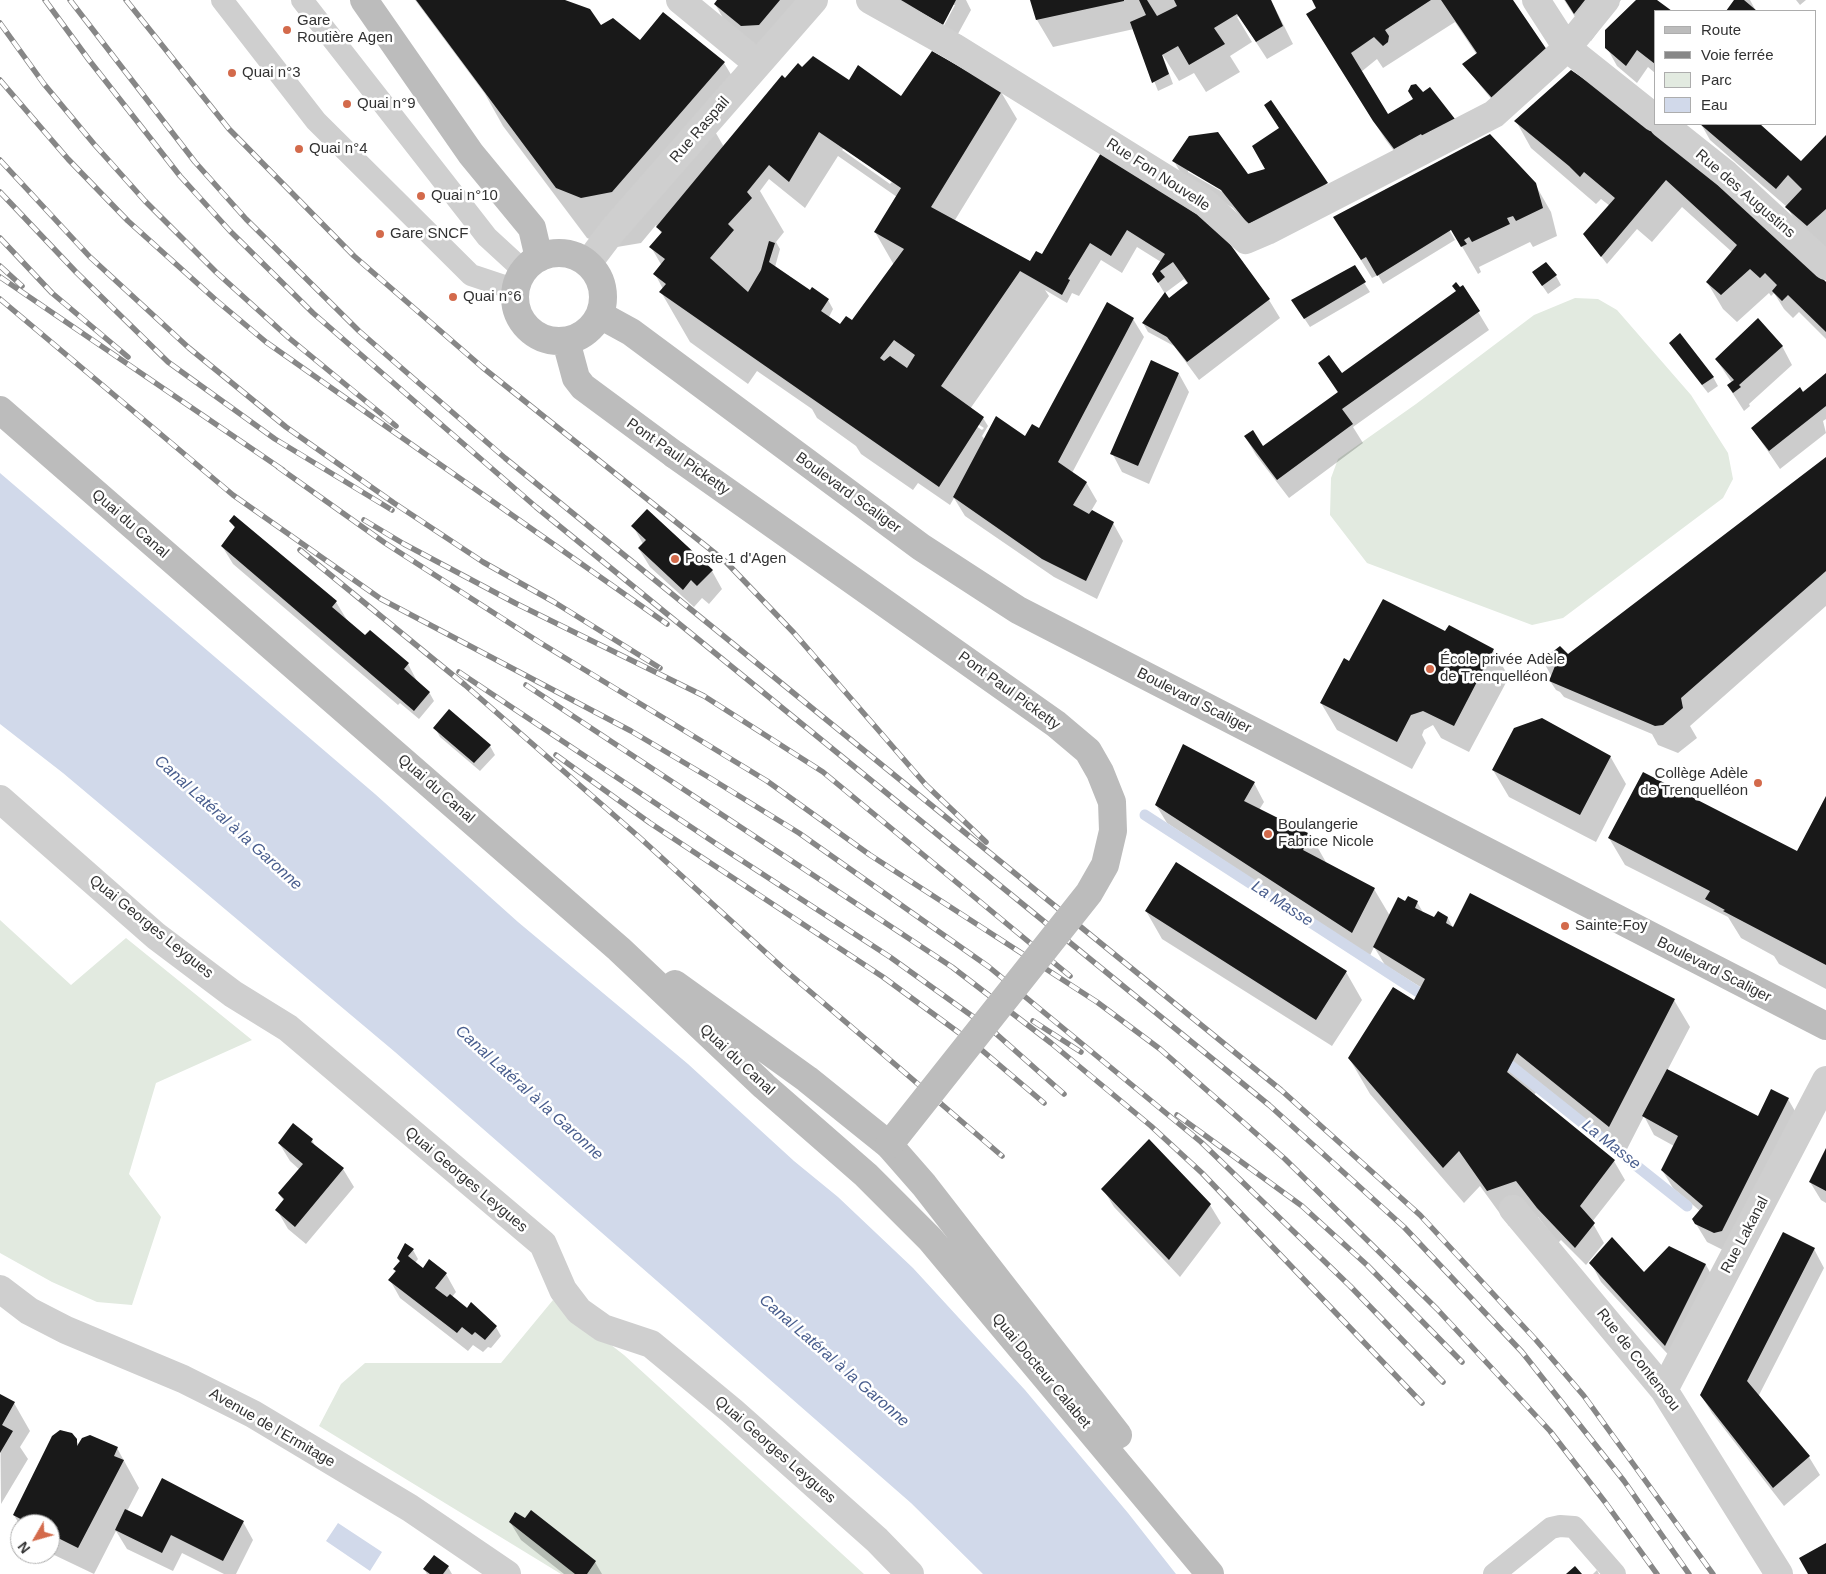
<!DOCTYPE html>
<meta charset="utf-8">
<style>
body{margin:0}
#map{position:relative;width:1826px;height:1574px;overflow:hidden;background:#fff;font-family:Arial,sans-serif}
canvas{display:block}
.legend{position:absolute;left:1654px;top:10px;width:162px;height:115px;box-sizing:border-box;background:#fff;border:1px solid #adadad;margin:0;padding:6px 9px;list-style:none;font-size:15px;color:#323232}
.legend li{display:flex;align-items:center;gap:10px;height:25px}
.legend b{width:25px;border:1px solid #adadad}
.north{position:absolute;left:10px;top:1514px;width:50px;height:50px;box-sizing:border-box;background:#fff;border:1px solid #adadad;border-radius:50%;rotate:232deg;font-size:14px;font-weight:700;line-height:20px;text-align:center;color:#323232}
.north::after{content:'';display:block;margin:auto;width:18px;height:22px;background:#d36a4b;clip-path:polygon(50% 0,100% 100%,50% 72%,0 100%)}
</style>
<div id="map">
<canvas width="1826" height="1574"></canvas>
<ul class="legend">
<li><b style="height:6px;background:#bcbcbc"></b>Route</li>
<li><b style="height:6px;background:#878787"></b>Voie ferrée</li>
<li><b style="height:14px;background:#e2eae0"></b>Parc</li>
<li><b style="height:14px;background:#d1d9ea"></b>Eau</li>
</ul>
<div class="north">N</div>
</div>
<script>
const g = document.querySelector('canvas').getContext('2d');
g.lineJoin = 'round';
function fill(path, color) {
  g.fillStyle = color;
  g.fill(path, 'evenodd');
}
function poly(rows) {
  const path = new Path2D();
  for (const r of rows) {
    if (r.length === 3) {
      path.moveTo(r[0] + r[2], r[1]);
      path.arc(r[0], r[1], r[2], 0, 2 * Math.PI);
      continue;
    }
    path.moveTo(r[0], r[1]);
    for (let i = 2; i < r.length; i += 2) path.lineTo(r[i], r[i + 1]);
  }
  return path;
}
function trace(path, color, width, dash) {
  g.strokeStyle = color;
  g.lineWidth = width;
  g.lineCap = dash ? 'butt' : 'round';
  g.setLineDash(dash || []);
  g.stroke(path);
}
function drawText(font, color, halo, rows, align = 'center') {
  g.font = font + ' Arial,sans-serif';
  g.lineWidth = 5;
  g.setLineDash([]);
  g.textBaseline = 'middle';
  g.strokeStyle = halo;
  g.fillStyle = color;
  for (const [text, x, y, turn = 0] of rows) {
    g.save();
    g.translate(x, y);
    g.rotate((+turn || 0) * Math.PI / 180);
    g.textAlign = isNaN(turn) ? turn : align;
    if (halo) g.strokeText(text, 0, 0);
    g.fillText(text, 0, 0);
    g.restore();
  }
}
fill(poly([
 [1575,298,1598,299,1617,310,1691,395,1728,453,1733,479,1723,498,1563,618,1532,625,1367,563,1330,515,1331,478,1338,459,1416,404,1534,315],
 [0,920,71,985,126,938,252,1040,156,1083,129,1174,161,1217,132,1305,97,1302,52,1282,0,1253],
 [553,1300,624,1355,864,1574,561,1574,319,1426,341,1384,365,1363,501,1363]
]), '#e2eae0');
fill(poly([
 [0,473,375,794,518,922,688,1064,794,1161,838,1197,913,1268,1025,1390,1128,1513,1176,1574,983,1574,911,1503,395,1052,63,773,0,724],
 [338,1523,382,1552,370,1571,326,1541]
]), '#d1d9ea');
fill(poly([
 [415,0,562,0,600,26,640,42,663,14,724,63,735,81,706,116,724,147,785,79,803,69,850,82,907,104,1001,92,1017,119,955,220,1031,262,1154,183,1218,229,1269,300,1280,318,1199,380,1174,346,1148,332,1143,323,1165,294,1153,274,1161,262,1137,247,1122,273,1101,260,1079,296,1072,293,1067,303,1045,290,1049,296,970,409,983,418,988,426,982,436,985,440,1026,438,1040,430,1133,319,1144,337,1072,473,1086,482,1097,501,1091,511,1113,523,1123,541,1097,599,1054,577,965,516,954,498,950,505,918,483,913,490,861,454,856,446,817,418,812,409,757,371,748,384,690,342,661,292,663,289,655,274,662,266,651,247,662,234,656,225,641,243,611,248,587,238,503,126,485,94],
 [844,148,892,182,890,184,842,150],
 [838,156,897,197,875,232,894,265,852,322,841,325,829,317,833,309,828,300,809,291,775,267,780,249,776,242,784,232,760,191,769,179,805,208],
 [1184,279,1188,284,1170,299,1165,293],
 [964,415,984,428,982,430,964,418],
 [719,0,818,0,758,53,731,32,715,4],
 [885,0,966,0,971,10,953,43],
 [952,5,955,5,941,31,939,30],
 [1031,0,1271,0,1293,44,1267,59,1239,16,1237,17,1252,42,1230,56,1240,72,1206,92,1194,73,1179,81,1162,54,1173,84,1158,91,1134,29,1053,47,1037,20],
 [1314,0,1512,0,1497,106,1463,64,1477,55,1455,22,1383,68,1377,59,1361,72,1388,115,1423,94,1454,120,1406,167,1385,139,1318,32,1318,8],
 [1564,0,1621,0,1591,41],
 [1638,0,1655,0,1670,11,1655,11,1655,73,1648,67,1637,83,1617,66,1607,48],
 [1736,0,1750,0,1756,11,1728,11],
 [1796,0,1806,0,1800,5],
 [1571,72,1826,282,1826,339,1799,312,1793,318,1784,309,1774,293,1771,296,1769,293,1737,322,1723,309,1707,282,1732,252,1682,207,1652,242,1637,229,1607,264,1584,234,1610,206,1601,199,1596,204,1531,148,1516,121],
 [1271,102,1338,202,1260,242,1233,208,1184,179,1174,161,1247,175,1267,169,1280,129,1265,105],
 [1188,169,1227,192,1226,194,1188,172],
 [1701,124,1757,124,1801,163,1826,137,1826,250,1803,234,1787,207,1710,140],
 [1489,136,1535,184,1551,212,1557,236,1533,247,1530,242,1479,267,1481,272,1478,274,1428,188,1426,189,1455,240,1383,284,1378,275,1372,278,1335,218],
 [1354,267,1370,292,1310,327,1298,309],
 [1556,276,1561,285,1548,294,1539,281],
 [1463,287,1489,330,1353,427,1363,443,1289,498,1256,455,1245,436,1262,447,1338,393,1320,363,1341,375],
 [1782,346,1792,365,1749,404,1750,406,1744,411,1728,386,1732,383,1716,359],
 [1676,352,1713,377,1718,386,1708,393],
 [1179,374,1189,392,1149,484,1122,472,1112,453],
 [1826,375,1826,419,1823,421,1826,433,1780,469,1752,428],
 [1826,458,1826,606,1690,726,1697,738,1678,753,1658,745,1652,734,1564,697,1560,692,1556,690,1550,681,1552,677,1543,661,1568,656],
 [231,521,336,602,347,620,365,637,408,664,418,683,429,692,434,701,419,719,400,703,398,705,233,564,222,546,235,529],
 [633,526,712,571,722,589,709,604,702,598,694,607,650,567,639,549,643,544],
 [1445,633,1493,650,1509,677,1469,752,1441,738,1433,725,1424,730,1422,735,1426,743,1412,769,1337,730,1321,703,1350,662],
 [435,728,490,746,495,755,480,771,440,737],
 [1610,756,1626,784,1596,842,1509,797,1493,770],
 [1254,783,1264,802,1259,810,1311,836,1327,864,1374,889,1390,916,1405,903,1417,902,1424,914,1434,919,1448,918,1453,928,1674,1000,1690,1027,1667,1071,1758,1117,1788,1099,1799,1118,1725,1251,1707,1242,1693,1219,1700,1211,1673,1188,1662,1170,1674,1146,1654,1135,1644,1116,1625,1153,1540,1084,1534,1096,1614,1161,1625,1180,1592,1222,1604,1243,1586,1265,1561,1240,1558,1243,1538,1217,1509,1226,1480,1186,1464,1203,1370,1094,1349,1058,1415,1002,1422,988,1385,965,1374,947,1368,960,1235,874,1229,864,1167,823,1156,805],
 [1826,799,1826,989,1779,964,1774,956,1741,938,1728,917,1625,865,1609,838,1797,854],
 [1176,863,1346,972,1362,1000,1332,1046,1162,939,1146,911],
 [312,1140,317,1149,343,1169,354,1187,306,1244,288,1229,277,1210,284,1201,279,1194,300,1170,290,1161,279,1143],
 [1826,1151,1826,1203,1821,1200,1810,1182],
 [1103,1189,1210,1205,1221,1223,1180,1277,1114,1207],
 [1669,1247,1706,1265,1716,1283,1676,1363,1601,1282,1591,1263,1644,1274],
 [1814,1249,1824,1268,1758,1397,1809,1457,1820,1475,1784,1506,1712,1413,1701,1395],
 [413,1250,418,1259,415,1263,423,1270,446,1274,456,1292,452,1297,496,1327,501,1336,491,1348,488,1347,483,1352,473,1345,468,1351,400,1298,390,1280,400,1262,398,1258],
 [0,1396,14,1403,30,1431,20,1447,28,1459,1,1504],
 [76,1440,79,1445,117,1448,139,1488,127,1511,142,1519,243,1522,253,1540,236,1574,224,1574,182,1553,173,1571,127,1549,116,1531,94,1574,50,1553,50,1524,20,1526,14,1515],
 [531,1512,595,1562,602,1574,564,1574,521,1540,510,1522,525,1520],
 [448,1567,452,1574,427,1574,424,1569],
 [1597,1570,1599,1574,1593,1574]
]), '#0003');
trace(poly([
 [1145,815,1418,992],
 [1511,1066,1687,1206]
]), '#d1d9ea', 11);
fill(poly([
 [416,0,565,0,590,9,601,25,613,18,640,40,663,12,725,62,612,192,581,198,556,188],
 [717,0,780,0,759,25,741,26,714,4],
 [901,0,956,0,943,25],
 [1030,0,1124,0,1124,1,1036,20],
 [1139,0,1147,0,1157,16,1177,6,1174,0,1271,0,1283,26,1256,42,1237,14,1214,28,1225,44,1189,65,1178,46,1162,55,1169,74,1152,83,1130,22,1146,15],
 [1312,0,1431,0,1385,30,1389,36,1388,42,1383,46,1374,37,1351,53,1388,114,1413,99,1408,91,1411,85,1416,84,1423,92,1430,87,1455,119,1423,137,1421,134,1394,149,1373,121,1306,14,1316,8],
 [1441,0,1513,0,1547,50,1492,98,1462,64,1477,53],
 [1565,0,1585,0,1574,14],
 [1636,0,1657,0,1672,11,1655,11,1655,64,1637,50,1626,66,1605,48,1605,30],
 [1734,0,1744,0,1757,11,1726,11],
 [932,51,1002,91,931,207,1030,261,1036,251,1042,254,1102,151,1219,229,1270,299,1187,362,1167,337,1142,323,1165,292,1169,298,1188,283,1173,262,1160,271,1165,277,1158,283,1152,274,1165,254,1127,230,1111,256,1090,243,1068,279,1070,280,1062,295,1020,271,941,386,984,417,939,487,659,292,666,284,653,274,665,259,649,247,662,232,656,227,782,75,785,78,798,63,802,67,813,56,849,80,858,65,901,96],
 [819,132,901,188,874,232,904,249,852,320,846,316,840,324,821,311,829,299,812,287,810,290,769,262,775,243,769,241,761,270,748,292,710,258,734,230,728,224,752,198,747,192,769,165,789,182],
 [894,340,915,355,907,368,890,356,884,361,880,358],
 [1571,70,1642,119,1799,255,1826,282,1826,332,1788,295,1782,301,1772,291,1777,285,1765,273,1760,278,1750,269,1721,295,1706,282,1737,245,1666,180,1601,257,1583,234,1615,198,1584,172,1580,177,1569,166,1514,121],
 [1271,100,1328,183,1248,224,1221,190,1172,161,1189,136,1218,132,1248,174,1265,169,1252,146,1279,128,1264,105],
 [1700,124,1760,124,1801,161,1826,135,1826,209,1807,226,1785,207,1802,189,1788,175,1776,189],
 [1490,134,1536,183,1543,208,1516,221,1513,216,1507,218,1510,224,1472,242,1469,237,1464,240,1467,244,1461,247,1451,230,1377,276,1366,257,1361,260,1333,217],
 [1546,262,1557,275,1542,286,1532,272],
 [1355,265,1366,282,1304,319,1291,300],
 [1456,282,1460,287,1463,285,1480,311,1342,409,1353,424,1277,480,1244,436,1253,430,1263,446,1338,392,1318,363,1329,355,1342,373,1456,291,1452,286],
 [1107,302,1134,318,1058,462,1087,482,1073,505,1089,514,1092,510,1114,522,1086,581,1042,559,953,497,996,416,1025,436,1032,424,1039,428],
 [1758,318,1783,346,1739,385,1741,387,1733,393,1727,385,1734,380,1715,359],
 [1680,333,1714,377,1702,385,1669,343],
 [1151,360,1179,373,1138,466,1110,454],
 [1826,373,1826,406,1769,451,1751,428,1800,387,1803,392],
 [1826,457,1826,571,1681,698,1683,708,1663,725,1655,726,1549,681,1555,666,1541,661,1560,646,1568,654],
 [647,509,713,570,697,586,691,580,683,590,638,548,646,540,631,526],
 [234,515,337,601,332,607,365,635,370,630,409,663,404,669,430,692,414,711,221,546,235,527,229,521],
 [1383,599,1445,631,1449,625,1494,649,1454,726,1423,711,1411,715,1397,742,1320,703,1344,658,1349,661],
 [449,709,491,745,474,763,433,728],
 [1542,718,1611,756,1580,815,1492,770,1514,728],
 [1183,744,1255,782,1244,801,1312,835,1303,850,1375,888,1352,933,1155,805],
 [1643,772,1797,851,1826,796,1826,965,1723,911,1725,910,1705,899,1710,891,1608,838],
 [1176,862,1347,971,1316,1020,1145,911],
 [1470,893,1675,999,1609,1127,1517,1053,1507,1072,1615,1160,1580,1206,1595,1223,1575,1248,1537,1208,1516,1181,1487,1191,1459,1151,1443,1168,1348,1058,1393,987,1414,1000,1425,979,1373,947,1398,897,1405,901,1408,896,1418,901,1415,908,1434,917,1438,911,1448,917,1446,923,1453,927],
 [1667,1069,1758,1116,1771,1089,1789,1098,1722,1231,1714,1233,1695,1224,1692,1219,1703,1206,1661,1170,1678,1136,1642,1116],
 [293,1123,313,1139,311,1142,344,1168,295,1227,275,1210,284,1199,278,1193,303,1164,278,1143],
 [1149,1139,1211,1204,1169,1260,1101,1189],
 [1826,1148,1826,1191,1809,1182],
 [1783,1232,1815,1248,1747,1381,1810,1456,1773,1488,1700,1395],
 [1612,1237,1644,1272,1669,1246,1706,1264,1665,1346,1589,1263],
 [405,1243,414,1249,408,1256,423,1268,429,1259,447,1273,435,1288,447,1297,450,1294,467,1308,471,1302,497,1326,485,1340,475,1332,472,1335,462,1327,457,1333,388,1280,396,1271,393,1269,400,1261,397,1258],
 [0,1394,15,1402,2,1425,13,1431,0,1453],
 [60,1430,72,1433,77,1439,77,1446,82,1438,90,1435,118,1447,114,1456,124,1460,78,1548,50,1534,50,1524,30,1524,13,1515,52,1436],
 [162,1478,244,1521,223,1561,171,1535,162,1553,115,1530,125,1509,142,1517],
 [531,1510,596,1561,587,1574,575,1574,509,1522,515,1512,525,1518],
 [1826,1543,1826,1574,1808,1574,1799,1558],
 [434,1555,449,1566,443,1574,430,1574,423,1569],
 [1575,1566,1582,1574,1566,1574]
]), '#191919');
trace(poly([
 [222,0,316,121,471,275,516,290],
 [302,0,487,237,524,271],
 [1494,1574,1551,1528,1560,1526,1574,1527,1615,1574]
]), '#cfcfcf', 22);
trace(poly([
 [680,0,758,64],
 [870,0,954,47,1205,203,1246,240,1267,231,1494,114,1567,48,1606,0],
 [1536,0,1567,48,1655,118],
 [1663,124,1726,174,1826,266],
 [588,263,613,230,814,0],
 [0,799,156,936,233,994,288,1028,543,1244,563,1290,579,1311,603,1328,651,1344,732,1411,877,1540,910,1574],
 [1513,1209,1664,1390,1779,1574],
 [0,1289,29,1311,66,1330,183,1379,253,1414,410,1508,507,1574],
 [1664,1390,1826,1080]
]), '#cfcfcf', 28);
trace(poly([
 [364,0,471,154,532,228,539,258],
 [559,297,44],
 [600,315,631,332,921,547,1018,610,1826,1026],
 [566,341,576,378,583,387,675,455],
 [0,410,619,949,764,1086,866,1175,930,1239,1210,1574],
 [675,984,807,1079,889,1145,924,1185,1118,1435]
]), '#bcbcbc', 28);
const rail = poly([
 [45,0,89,60,180,176,230,231,313,313,536,507,1269,1105,1404,1227,1522,1352,1624,1481,1689,1574],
 [70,0,195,162,246,219,359,331,505,458,1281,1090,1420,1215,1536,1340,1584,1396,1713,1574],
 [126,0,229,129,354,256,482,367,726,562,794,633,926,785,986,842],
 [0,23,44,84,94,144,145,201,216,272,289,338,396,426],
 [0,80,68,159,128,221,217,301,266,342,667,624],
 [0,160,90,257,189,348,286,427,394,503,483,562,554,602,660,668],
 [0,192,76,272,168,362,275,439,392,510],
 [0,238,52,293,128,357],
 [0,266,22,286],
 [0,277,283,470],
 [0,299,233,495,381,599,631,731,710,778,799,833,989,967,1201,1142,1350,1286,1443,1382],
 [278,467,385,543,539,642,767,781,870,855,1097,1002,1160,1049,1285,1159,1437,1309,1550,1431,1605,1502,1657,1574],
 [364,520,404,544,515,603,704,696,823,772,1070,976],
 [300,550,465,685,639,837,785,970,1002,1156],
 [459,672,721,847,890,957,993,1031,1064,1094],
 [526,685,952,967,1051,1043,1151,1126,1202,1173,1422,1403],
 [556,755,650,823,883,977,977,1046,1044,1103],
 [1033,1021,1081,1052],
 [1177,1115,1302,1206,1367,1265,1462,1362]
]);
trace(rail, '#878787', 5.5);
trace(rail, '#fff', 4, [11]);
trace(poly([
 [675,455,1056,724,1088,751,1100,772,1112,802,1113,831,1105,865,1089,893,889,1145]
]), '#bcbcbc', 28);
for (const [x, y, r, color] of [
 [287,30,5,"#d36a4b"],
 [232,73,5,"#d36a4b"],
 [347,104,5,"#d36a4b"],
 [299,149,5,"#d36a4b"],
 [421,196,5,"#d36a4b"],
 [380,234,5,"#d36a4b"],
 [453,297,5,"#d36a4b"],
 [675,559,5,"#d36a4b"],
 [1430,669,5,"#d36a4b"],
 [1758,783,5,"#d36a4b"],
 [1268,834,5,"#d36a4b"],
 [1565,926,5,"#d36a4b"]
]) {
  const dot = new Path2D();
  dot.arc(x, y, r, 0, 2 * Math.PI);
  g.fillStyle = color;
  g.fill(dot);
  trace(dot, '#fff', 2);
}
drawText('15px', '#323232', '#fff', [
 ["Gare",297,21],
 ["Routière Agen",297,38],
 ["Quai n°3",242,73],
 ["Quai n°9",357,104],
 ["Quai n°4",309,149],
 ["Quai n°10",431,196],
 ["Gare SNCF",390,234],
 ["Quai n°6",463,297],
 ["Poste 1 d'Agen",685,559],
 ["École privée Adèle",1440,660],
 ["de Trenquelléon",1440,677],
 ["Collège Adèle",1748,774,"right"],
 ["de Trenquelléon",1748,791,"right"],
 ["Boulangerie",1278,825],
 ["Fabrice Nicole",1278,842],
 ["Sainte-Foy",1575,926]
], 'left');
drawText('15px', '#323232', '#fff', [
 ["Rue Raspail",700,130,-49],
 ["Rue Fon Nouvelle",1158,175,33],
 ["Rue des Augustins",1745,194,41],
 ["Pont Paul Picketty",678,457,35],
 ["Boulevard Scaliger",848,493,36],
 ["Quai du Canal",130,524,41],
 ["Pont Paul Picketty",1009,691,36],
 ["Boulevard Scaliger",1194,701,27],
 ["Quai du Canal",436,789,41],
 ["Quai Georges Leygues",151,927,39],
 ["Boulevard Scaliger",1714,970,27],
 ["Quai du Canal",737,1060,43],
 ["Quai Georges Leygues",466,1180,40],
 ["Rue Lakanal",1745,1235,-62],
 ["Rue de Contensou",1638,1360,52],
 ["Quai Docteur Calabet",1041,1371,50],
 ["Avenue de l’Ermitage",272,1428,30],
 ["Quai Georges Leygues",775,1450,41]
]);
drawText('italic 16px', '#485d8d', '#fff', [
 ["Canal Latéral à la Garonne",228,823,42],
 ["La Masse",1282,904,33],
 ["Canal Latéral à la Garonne",529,1093,42],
 ["La Masse",1611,1145,38],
 ["Canal Latéral à la Garonne",834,1361,41]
]);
</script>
